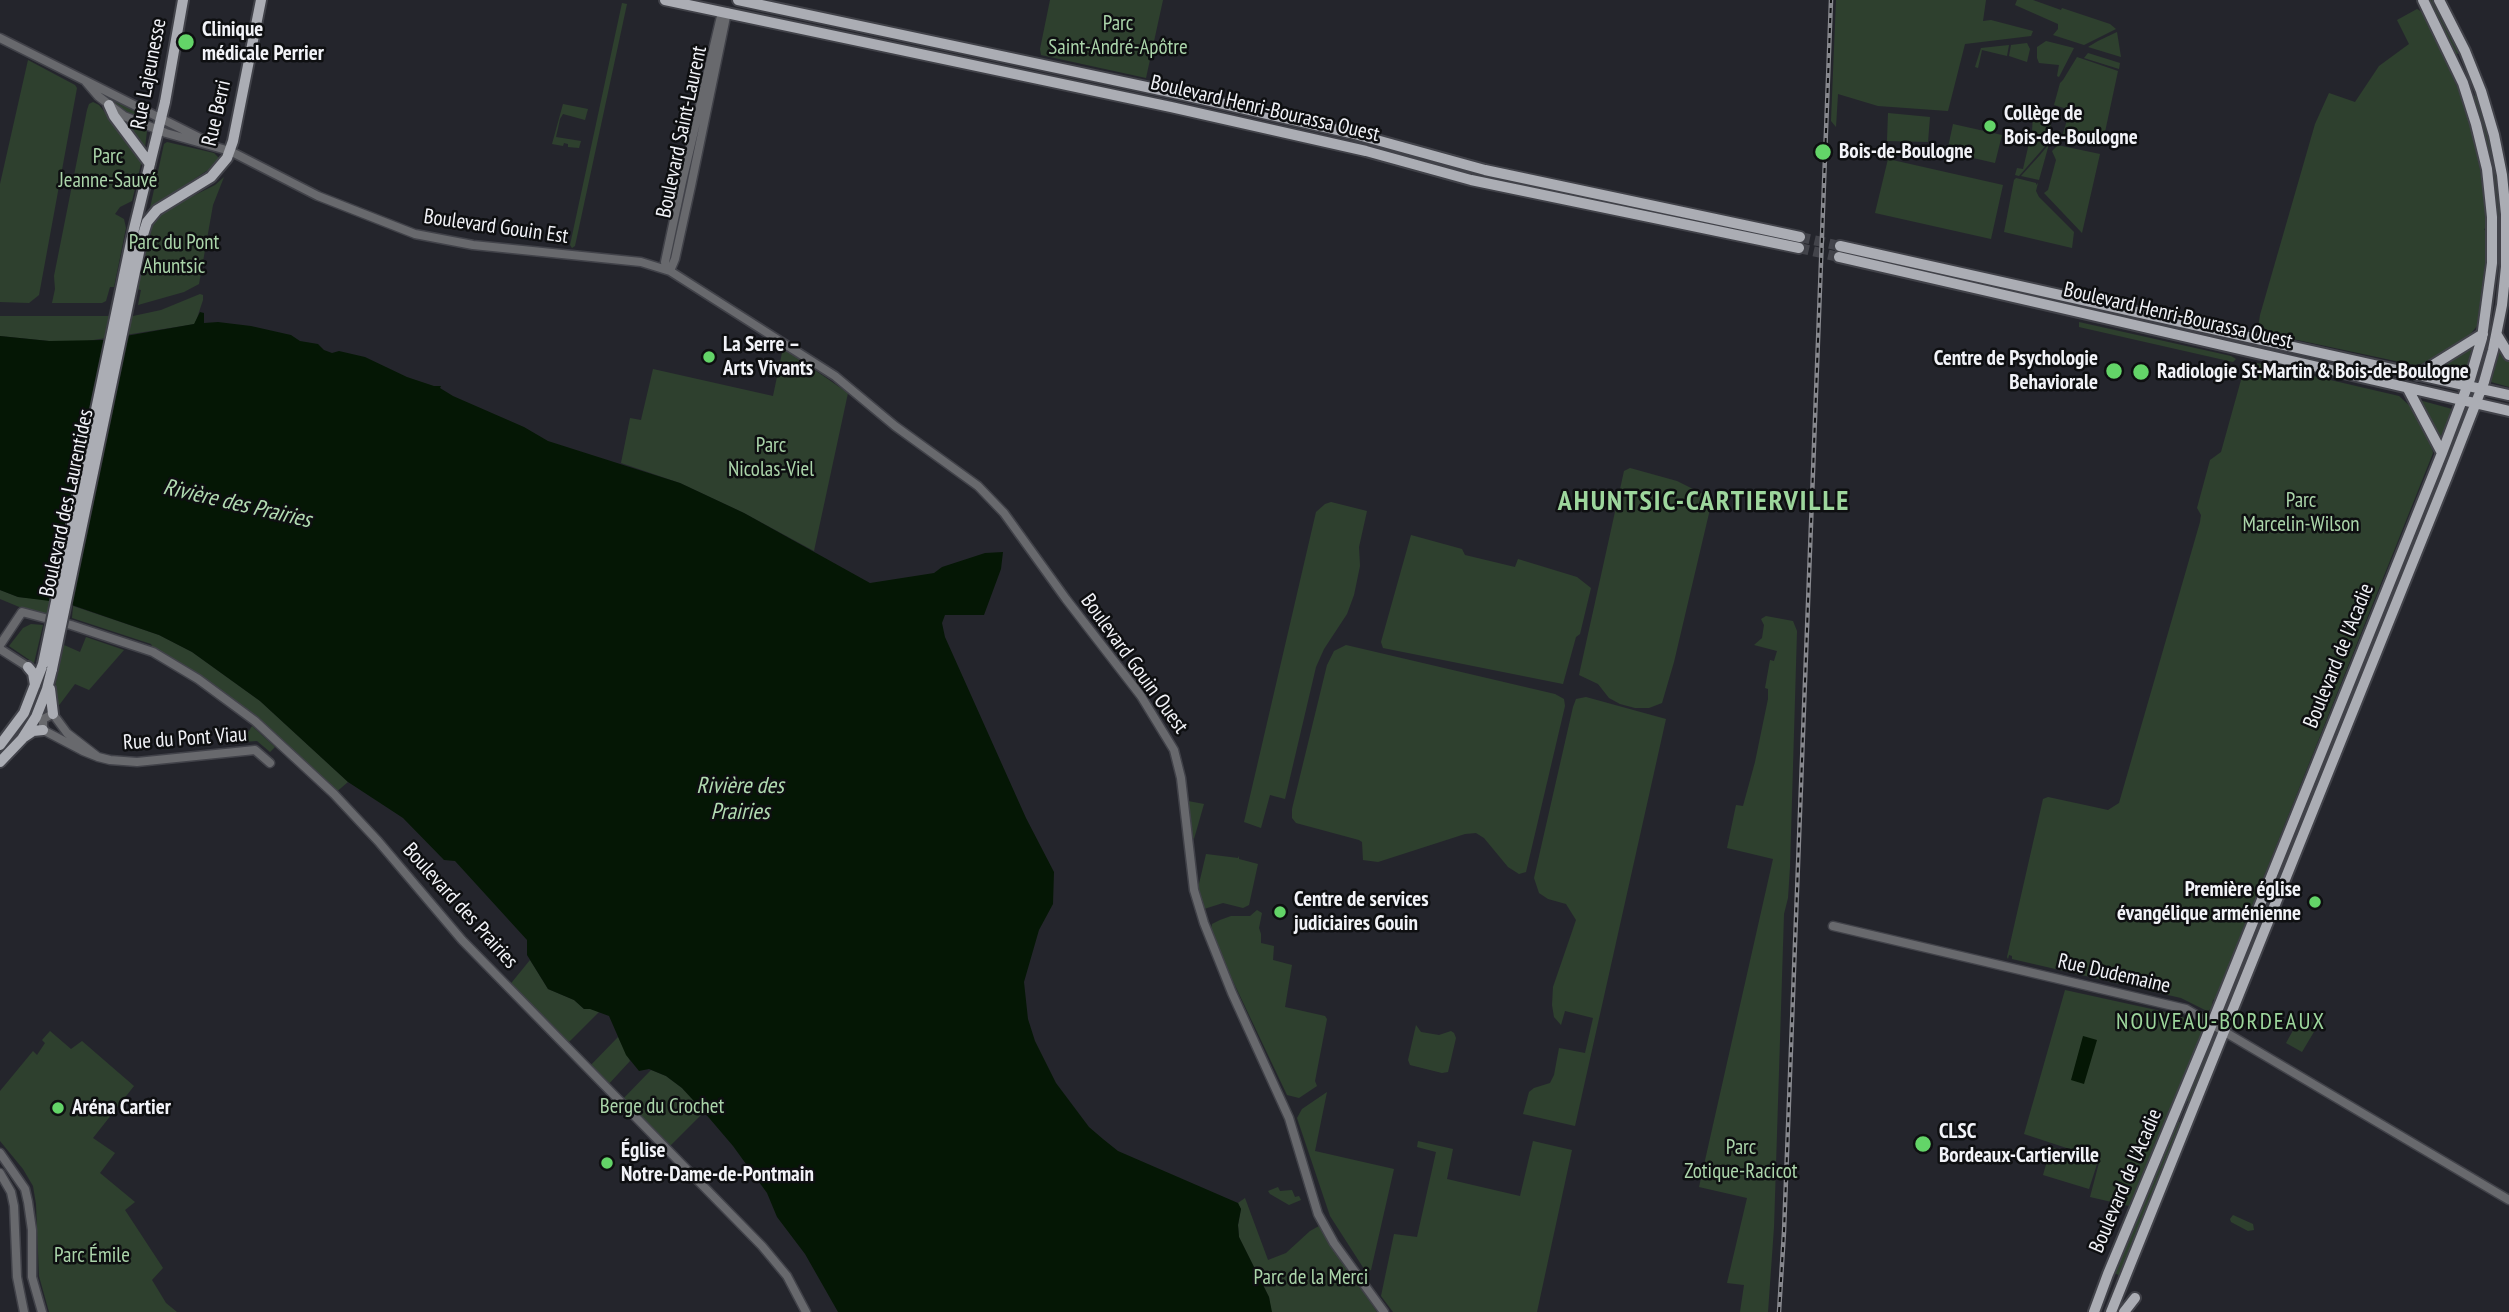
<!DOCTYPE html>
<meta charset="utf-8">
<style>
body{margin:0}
canvas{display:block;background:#24252c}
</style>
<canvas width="2509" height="1312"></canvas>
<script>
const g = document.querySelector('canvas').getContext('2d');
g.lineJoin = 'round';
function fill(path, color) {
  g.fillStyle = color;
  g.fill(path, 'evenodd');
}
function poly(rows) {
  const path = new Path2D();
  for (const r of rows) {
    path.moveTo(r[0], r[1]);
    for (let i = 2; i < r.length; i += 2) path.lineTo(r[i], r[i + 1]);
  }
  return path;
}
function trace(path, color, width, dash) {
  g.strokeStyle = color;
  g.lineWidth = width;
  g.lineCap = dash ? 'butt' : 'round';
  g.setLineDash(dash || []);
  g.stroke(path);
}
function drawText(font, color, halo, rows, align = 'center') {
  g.font = font + ' "PT Sans Narrow",sans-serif';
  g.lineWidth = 5;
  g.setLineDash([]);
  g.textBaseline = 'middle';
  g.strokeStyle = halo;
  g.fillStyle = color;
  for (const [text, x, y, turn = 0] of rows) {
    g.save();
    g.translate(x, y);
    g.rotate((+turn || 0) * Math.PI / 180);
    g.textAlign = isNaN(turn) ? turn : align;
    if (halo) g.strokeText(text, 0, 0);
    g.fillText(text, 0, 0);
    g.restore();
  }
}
fill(poly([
 [1050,0,1163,0,1146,78,1041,55,1040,49],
 [1836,0,1986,0,1983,21,1991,20,2033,31,2031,36,1965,44,1948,111,1878,106,1838,94,1836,127,1831,121],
 [2017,0,2033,0,2061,10,2062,8,2110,24,2116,29,2084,45,2053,35,2058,29,2058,24,2015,5],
 [2429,0,2433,0,2460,53,2457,54,2453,48],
 [622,3,627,4,575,246,572,248,570,245],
 [2417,9,2422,12,2428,21,2459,91,2474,138,2480,169,2486,218,2486,228,2484,229,2486,232,2486,256,2477,326,2468,337,2426,363,2414,365,2260,332,2258,328,2260,315,2315,124,2329,93,2355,102,2379,66,2409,44,2397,20],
 [2117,32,2121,57,2088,47,2098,41],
 [2046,41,2074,48,2059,77,2057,76,2059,65,2039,63,2037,58,2037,47],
 [2027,43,2030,49,2027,62,2009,56,2011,45],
 [2009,45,2007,56,1982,50,1978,68,1975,67,1981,48],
 [2088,53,2120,63,2119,69,2084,58],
 [2077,57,2118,71,2102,146,2062,137,2070,110,2054,105,2060,83,2063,80],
 [28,60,75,85,77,88,39,295,29,303,0,302,0,184],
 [103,93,149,119,148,123,122,112,101,95],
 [2477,95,2496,169,2501,222,2498,222,2498,219,2487,141,2473,96],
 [93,102,99,105,116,126,141,160,141,164,132,201,120,207,115,214,124,219,126,228,114,287,110,287,106,301,102,303,52,303,55,289,54,276,87,110,89,104],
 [563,104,588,109,585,120,563,114,560,119,556,137,581,141,579,148,568,147,568,144,564,143,563,146,552,144],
 [1888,113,1930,117,1928,142,1887,141],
 [2033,114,2052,119,2048,137,2032,132],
 [125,122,147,131,145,148,143,149],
 [1953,124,2002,135,1995,163,1947,152],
 [2030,139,2048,143,2019,176,2015,175,2017,168,2023,169],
 [167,142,214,153,219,158,208,170,150,208,164,144],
 [2049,144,2039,180,2021,176,2040,155],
 [2057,146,2062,146,2100,154,2082,233,2044,193,2048,190,2056,160,2052,151],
 [1888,159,2003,185,1991,239,1875,213],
 [224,177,213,205,199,284,184,292,138,305,141,290,137,289,153,224,167,209,215,185],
 [2016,178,2036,183,2036,185,2038,183,2036,191,2039,197,2074,232,2072,248,2004,232,2014,180],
 [200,294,203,295,203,300,195,324,87,341,49,341,0,336,0,316,133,316,161,310],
 [2079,322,2231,356,2236,359,2233,362,2079,327],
 [2473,345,2464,377,2435,371,2433,368],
 [783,348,848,393,814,551,744,513,680,483,621,463,630,418,641,420,653,369,773,396],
 [2500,350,2503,351,2509,361,2509,387,2491,382],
 [2253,362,2399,396,2412,408,2431,443,2433,453,2215,999,2213,1000,2211,1009,2207,1011,2181,998,2012,959,2012,956,2009,955,2008,959,2007,957,2043,799,2048,797,2108,810,2119,803,2200,522,2201,515,2197,508,2210,460,2221,452,2241,380],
 [2419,400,2452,409,2440,439],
 [2444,461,2442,476,2372,651,2368,649],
 [1630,468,1677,481,1709,497,1710,509,1674,662,1662,703,1649,708,1635,708,1620,704,1609,698,1598,684,1579,675,1624,471],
 [1331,502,1367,511,1359,547,1360,566,1354,595,1347,614,1324,649,1316,667,1285,799,1270,795,1261,828,1244,822,1316,512,1325,504],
 [1411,535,1462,549,1465,555,1515,567,1518,559,1577,577,1591,588,1580,634,1576,637,1563,684,1383,648,1381,642],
 [0,590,18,597,50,600,46,618,0,599],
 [73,606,159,635,192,652,260,701,348,782,334,794,255,721,157,655,151,644,72,618],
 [1766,616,1793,621,1797,631,1790,867,1788,898,1784,914,1774,1227,1768,1312,1740,1312,1744,1285,1727,1283,1747,1198,1699,1187,1773,859,1727,848,1736,805,1743,806,1755,762,1768,699,1768,689,1765,688,1770,660,1774,661,1777,651,1754,645,1762,638,1764,625,1761,619],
 [31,624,43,625,34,663,9,646,23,628],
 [86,637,124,650,89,690,75,684,57,708,54,691,64,645,80,652],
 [1346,645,1555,694,1564,699,1565,706,1526,872,1519,874,1508,867,1484,838,1476,833,1465,834,1378,862,1363,860,1362,842,1359,840,1296,823,1292,818,1292,809,1327,665,1334,651],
 [2358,674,2361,675,2267,911,2264,910],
 [1586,697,1666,719,1575,1126,1523,1114,1529,1092,1534,1088,1550,1083,1554,1075,1559,1048,1585,1053,1593,1018,1565,1011,1561,1025,1554,1017,1552,1005,1553,987,1576,920,1566,904,1548,899,1539,893,1534,878,1573,707,1576,699],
 [252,726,275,747,270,752,257,741,242,742],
 [1188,801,1204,804,1194,839,1192,837],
 [1206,854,1238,858,1239,856,1239,859,1258,864,1249,905,1243,908,1223,903,1204,909,1198,888],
 [1257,910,1262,913,1259,928,1261,934,1261,943,1274,946,1273,960,1292,965,1285,1007,1325,1016,1327,1019,1315,1081,1317,1086,1299,1098,1287,1095,1231,977,1211,929,1212,924,1220,920,1231,916,1250,916],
 [530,960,548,989,574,1000,584,1009,590,1008,599,1012,566,1045,508,987],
 [2065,990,2179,1015,2202,1028,2202,1032,2129,1206,2090,1197,2100,1159,2024,1134],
 [2301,1016,2318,1025,2302,1052,2286,1043],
 [1416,1025,1421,1032,1439,1035,1451,1031,1454,1033,1456,1038,1448,1072,1442,1073,1410,1065,1408,1060],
 [50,1031,71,1049,82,1041,134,1086,93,1138,115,1153,100,1173,135,1202,125,1210,163,1268,152,1280,166,1303,177,1312,49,1312,39,1276,36,1204,33,1186,23,1169,0,1141,0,1091,33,1051,37,1055,45,1043,42,1040],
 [618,1037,630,1061,606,1087,588,1068],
 [2212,1038,2216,1039,2190,1102,2186,1100],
 [651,1070,666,1076,682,1088,704,1112,667,1149,620,1102],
 [1327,1092,1315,1151,1394,1169,1371,1270,1366,1272,1330,1216,1297,1118,1302,1109],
 [2177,1121,2182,1123,2121,1276,2114,1273],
 [1418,1141,1453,1149,1447,1179,1520,1196,1533,1141,1572,1150,1537,1312,1393,1312,1381,1296,1394,1234,1417,1237,1436,1152,1417,1147],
 [2051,1147,2098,1161,2089,1189,2043,1175],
 [1278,1187,1280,1191,1292,1190,1295,1197,1299,1196,1301,1200,1289,1205,1270,1194,1268,1191],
 [1245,1198,1268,1260,1286,1253,1310,1231,1319,1226,1377,1312,1271,1312,1269,1297,1239,1237,1238,1225,1241,1209,1238,1203],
 [2233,1215,2253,1224,2254,1230,2248,1231,2231,1222,2230,1219]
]), '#2e402e');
fill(poly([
 [200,312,204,313,204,323,218,322,251,326,291,335,300,341,318,344,324,350,332,353,339,351,365,357,407,377,434,386,441,386,440,388,453,396,524,427,548,441,680,483,744,513,870,583,934,573,942,567,985,553,1003,552,1001,569,984,615,945,615,942,623,945,637,1026,818,1054,872,1053,904,1039,930,1024,982,1028,1019,1035,1041,1056,1083,1089,1127,1103,1139,1118,1151,1238,1203,1241,1209,1238,1225,1239,1237,1269,1297,1272,1312,838,1312,805,1254,777,1217,767,1193,733,1146,704,1112,682,1088,666,1076,649,1069,639,1071,626,1055,609,1016,590,1009,584,1009,574,1000,548,989,527,955,527,940,455,861,444,860,403,818,348,782,260,701,192,652,159,635,66,603,18,597,0,590,0,336,49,341,103,340,194,324],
 [2083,1036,2097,1040,2084,1084,2071,1080]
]), '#051705');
trace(poly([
 [1800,237,1840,246],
 [1799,248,1839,257]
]), '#43444b', 10, [10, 5]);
const minor = poly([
 [0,38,204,140],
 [86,82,98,96,124,116,166,133,230,151,318,196,415,234,473,245,641,262,670,271,835,376,895,426,978,486,1004,513,1066,599,1141,696,1174,750,1181,778,1194,890,1204,923,1232,993,1289,1118,1318,1214,1334,1243,1384,1312],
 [666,269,665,262,682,182,722,12],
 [670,271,675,259,691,186,727,12],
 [0,645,22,612,71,625,153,652,198,679,255,721,334,794,378,841,462,940,762,1246,787,1276,806,1312],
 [0,649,28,667],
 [98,757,67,733,53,714,43,719,43,730,83,751,98,757,110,760,137,762,255,750,270,763],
 [1833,926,2186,1009,2509,1200],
 [0,1153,25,1189,28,1202,32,1230,32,1277,42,1312],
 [0,1173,11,1192,14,1206,17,1277,24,1312]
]);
const major = poly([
 [665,0,1171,107,1366,151,1471,180,1799,248],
 [738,0,1184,95,1351,133,1485,170,1800,237],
 [109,105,114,116,150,164],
 [132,237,165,102,183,0],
 [142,238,147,222,157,210,211,177,227,158,233,141,261,0],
 [1840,246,2509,395],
 [1839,257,2509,411],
 [2497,335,2509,355],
 [2417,375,2483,334],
 [2408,389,2442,453],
 [28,667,33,673,35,685],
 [50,689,53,714],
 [24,737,33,731,43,730],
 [0,745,24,713,43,664],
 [0,762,22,739,36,717,47,689,52,669],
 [2094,1312,2108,1274,2205,1041,2442,453,2470,379,2482,338,2492,263,2492,217,2487,169,2476,124,2463,83,2423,0],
 [2111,1312,2447,477,2484,382,2493,350,2502,305,2506,267,2506,214,2502,175,2494,135,2481,91,2465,51,2439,0],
 [2124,1312,2135,1298]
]);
trace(minor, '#414249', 11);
trace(major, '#414249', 14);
trace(minor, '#68696d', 8);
trace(major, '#abadb4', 10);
const rail = poly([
 [1779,1312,1784,1232,1831,0]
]);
trace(rail, '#86878d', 4.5);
trace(rail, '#0e0f11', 2, [5]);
const majorBridge = poly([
 [43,664,132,237],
 [52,669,142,238]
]);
trace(majorBridge, '#414249', 14, []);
trace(majorBridge, '#abadb4', 10);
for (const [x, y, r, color] of [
 [186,42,9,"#63d468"],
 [1990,126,7,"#63d468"],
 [1823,152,9,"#63d468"],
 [709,357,7,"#63d468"],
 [2114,371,9,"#63d468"],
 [2141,372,9,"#63d468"],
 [2315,902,7,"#63d468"],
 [1280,912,7,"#63d468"],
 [58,1108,7,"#63d468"],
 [1923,1144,9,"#63d468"],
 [607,1163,7,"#63d468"]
]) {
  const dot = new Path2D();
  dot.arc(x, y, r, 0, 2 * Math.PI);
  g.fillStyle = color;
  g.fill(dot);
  trace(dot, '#0e0f11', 2.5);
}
drawText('21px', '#abd5aa', '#0e0f11', [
 ["Parc",1118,24],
 ["Saint-André-Apôtre",1118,48],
 ["Parc",108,157],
 ["Jeanne-Sauvé",108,181],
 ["Parc du Pont",174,243],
 ["Ahuntsic",174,267],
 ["Parc",771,446],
 ["Nicolas-Viel",771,470],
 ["Parc",2301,501],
 ["Marcelin-Wilson",2301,525],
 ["Berge du Crochet",662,1107],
 ["Parc",1741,1148],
 ["Zotique-Racicot",1741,1172],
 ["Parc Émile",92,1256],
 ["Parc de la Merci",1311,1278]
]);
drawText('bold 21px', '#f2f3f8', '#0e0f11', [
 ["Clinique",202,30],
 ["médicale Perrier",202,54],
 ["Collège de",2004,114],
 ["Bois-de-Boulogne",2004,138],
 ["Bois-de-Boulogne",1839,152],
 ["La Serre –",723,345],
 ["Arts Vivants",723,369],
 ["Centre de Psychologie",2098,359,"right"],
 ["Behaviorale",2098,383,"right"],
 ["Radiologie St-Martin & Bois-de-Boulogne",2157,372],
 ["Première église",2301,890,"right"],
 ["évangélique arménienne",2301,914,"right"],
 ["Centre de services",1294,900],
 ["judiciaires Gouin",1294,924],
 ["Aréna Cartier",72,1108],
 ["CLSC",1939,1132],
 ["Bordeaux-Cartierville",1939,1156],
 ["Église",621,1151],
 ["Notre-Dame-de-Pontmain",621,1175]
], 'left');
drawText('21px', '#f2f3f8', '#0e0f11', [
 ["Rue Lajeunesse",149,74,-79],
 ["Boulevard Henri-Bourassa Ouest",1265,109,13],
 ["Rue Berri",217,113,-77],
 ["Boulevard Saint-Laurent",682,132,-78],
 ["Boulevard Gouin Est",496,227,8],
 ["Boulevard Henri-Bourassa Ouest",2178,316,13],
 ["Boulevard des Laurentides",67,503,-78],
 ["Boulevard de l'Acadie",2339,656,-68],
 ["Boulevard Gouin Ouest",1134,664,54],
 ["Rue du Pont Viau",185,739,-4],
 ["Boulevard des Prairies",460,906,48],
 ["Rue Dudemaine",2114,974,13],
 ["Boulevard de l'Acadie",2126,1181,-67]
]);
drawText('italic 23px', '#b1dbb1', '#0e0f11', [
 ["Rivière des Prairies",237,504,13],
 ["Rivière des",740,786],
 ["Prairies",740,812]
]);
g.letterSpacing = '2px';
drawText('23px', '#9dd69c', '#0e0f11', [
 ["NOUVEAU-BORDEAUX",2221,1022]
]);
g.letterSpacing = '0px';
g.letterSpacing = '2px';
drawText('bold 28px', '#9dd69c', '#0e0f11', [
 ["AHUNTSIC-CARTIERVILLE",1704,502]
]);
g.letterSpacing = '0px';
</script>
